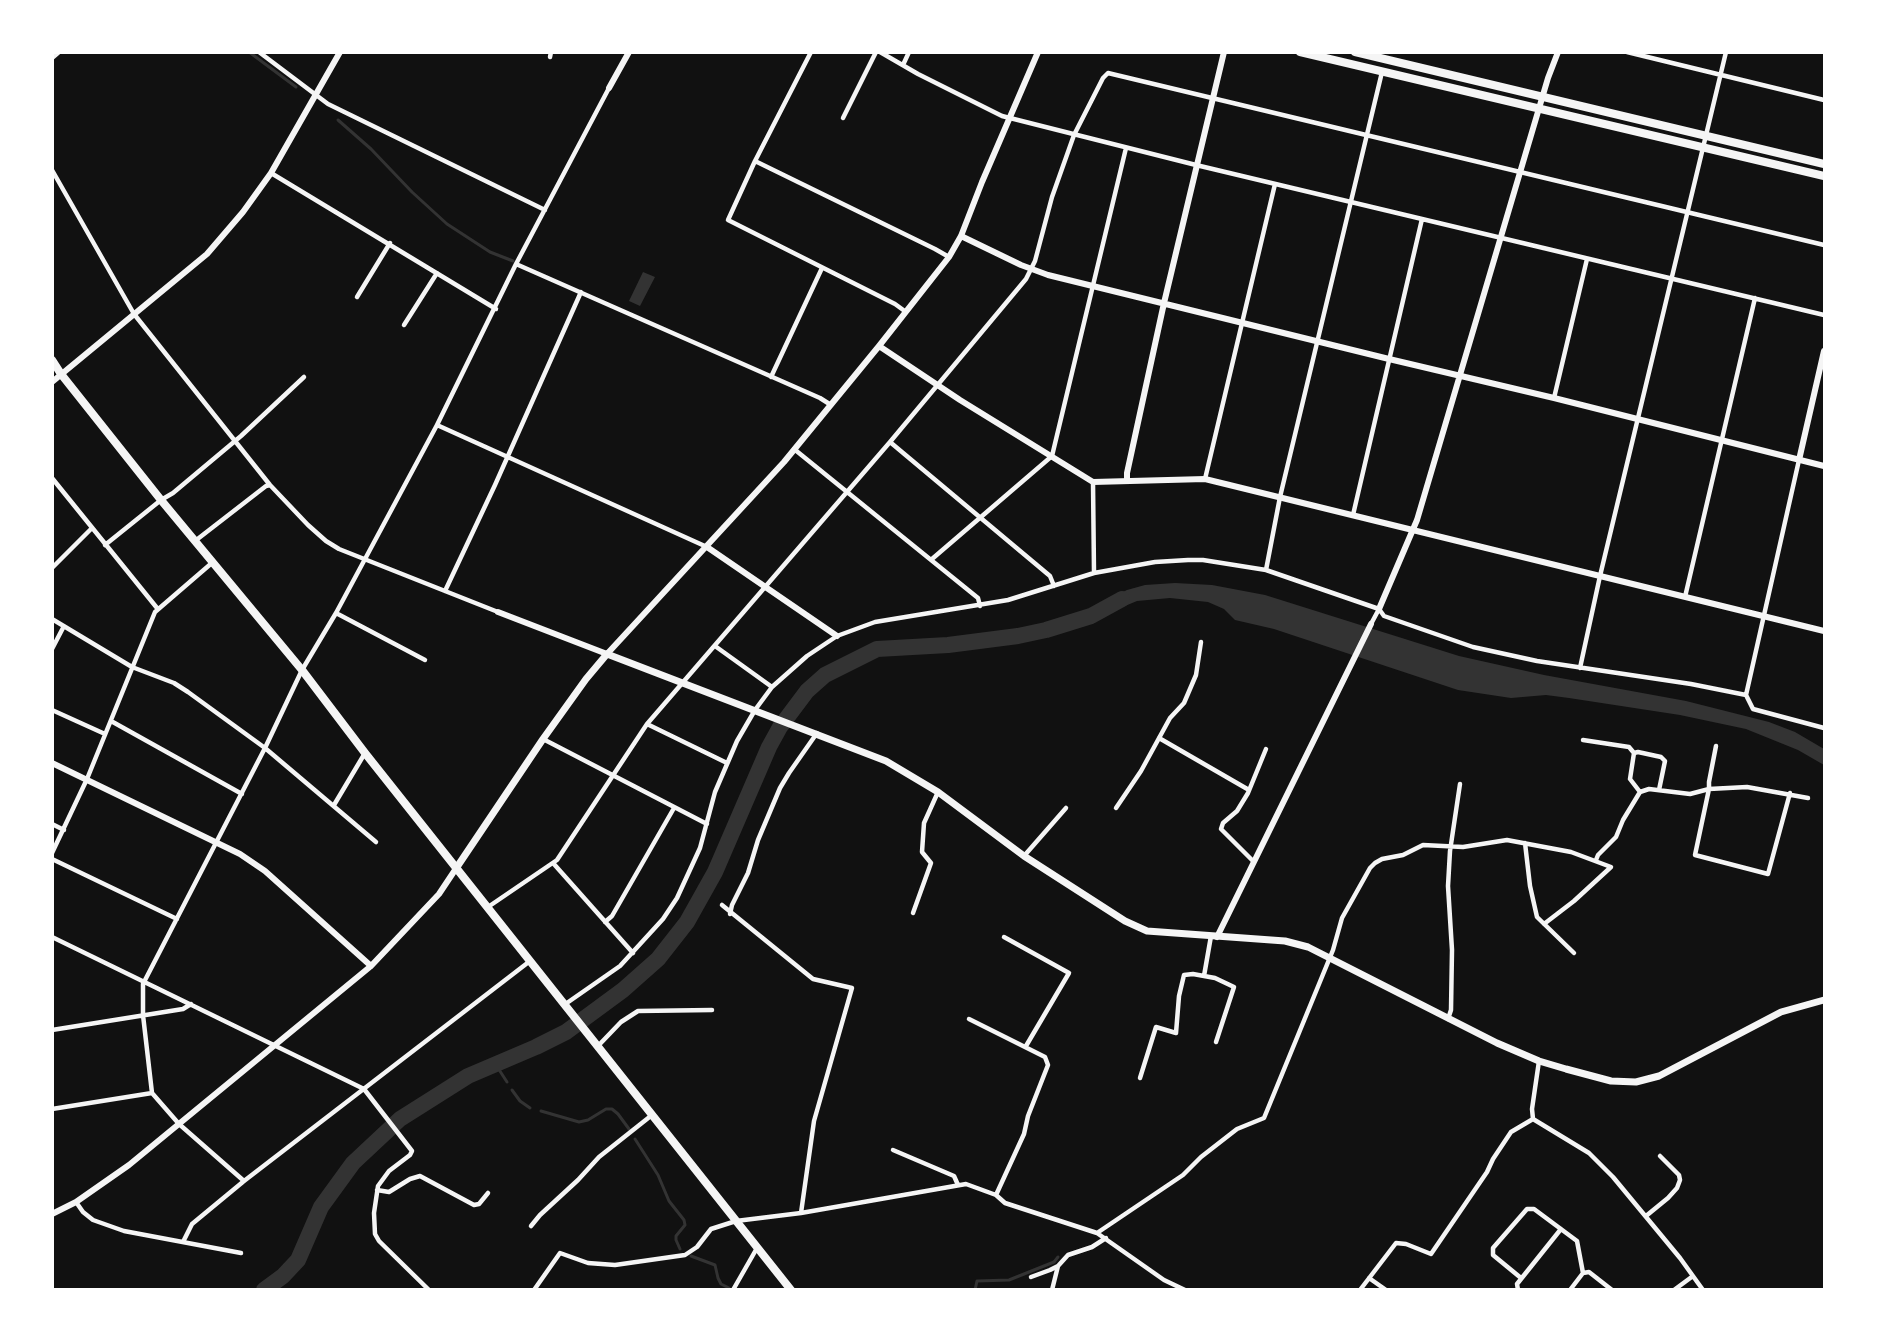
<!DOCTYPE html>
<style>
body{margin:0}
#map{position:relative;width:1877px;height:1342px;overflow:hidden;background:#111;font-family:"Public Sans",sans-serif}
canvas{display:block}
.frame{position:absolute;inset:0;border:54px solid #fff;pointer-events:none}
</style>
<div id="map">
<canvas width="1877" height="1342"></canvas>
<div class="frame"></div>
</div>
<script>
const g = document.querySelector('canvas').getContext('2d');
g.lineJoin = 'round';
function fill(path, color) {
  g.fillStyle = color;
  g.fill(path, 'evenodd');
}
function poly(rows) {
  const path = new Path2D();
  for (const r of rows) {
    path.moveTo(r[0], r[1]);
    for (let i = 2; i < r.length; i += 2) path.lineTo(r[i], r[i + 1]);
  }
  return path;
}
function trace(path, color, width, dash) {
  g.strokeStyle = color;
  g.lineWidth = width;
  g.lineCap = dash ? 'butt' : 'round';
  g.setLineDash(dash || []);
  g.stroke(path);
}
fill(poly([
 [643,272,655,277,640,306,629,301],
 [1175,583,1212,585,1265,595,1459,656,1544,675,1686,701,1769,722,1795,732,1824,749,1824,765,1798,750,1746,729,1680,715,1569,698,1546,695,1511,698,1458,690,1274,629,1235,620,1224,609,1208,602,1170,598,1137,601,1091,620,1117,595,1127,590,1145,585]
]), '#333');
trace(poly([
 [249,52,296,87],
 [338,120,371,149,412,192,447,224,490,252,513,261],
 [496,1065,507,1082],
 [512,1090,520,1101,530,1108],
 [541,1111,579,1122,588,1120,606,1109,612,1109,618,1114,629,1129],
 [635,1139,658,1175,669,1201,684,1220,685,1225,676,1236,676,1240,680,1249],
 [691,1256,715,1265,718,1278,721,1284,729,1288],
 [975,1290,977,1281,1009,1280,1054,1262,1058,1257]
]), '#333', 3);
trace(poly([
 [264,1290,283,1276,298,1260,321,1207,353,1163,400,1119,468,1076,536,1047,566,1032,623,990,658,959,687,922,715,872,769,747,780,727,807,691,825,675,877,649,948,645,1018,636,1046,630,1091,616,1122,599]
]), '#333', 16);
trace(poly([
 [259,52,328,104,545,210],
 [811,52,755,161,728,220,895,304,906,312],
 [880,52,918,74,1002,116,1196,165,1824,315],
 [1627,52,1824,100],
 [550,57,551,52],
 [52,58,59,52],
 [903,65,909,52],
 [843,118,876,52],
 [755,161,935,249,949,257],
 [52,170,134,314,270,485,308,525,326,541,339,549,498,612],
 [271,173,496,309],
 [516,264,820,398,831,405],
 [357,297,390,243],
 [404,325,437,273],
 [771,377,822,268],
 [1554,398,1587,259],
 [437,425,707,547],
 [890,442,1050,576,1054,586],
 [794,449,978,598,980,606],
 [52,478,157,608],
 [1205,479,1275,184],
 [1093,482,1094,573],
 [1353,515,1422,219],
 [195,541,266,486,270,485],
 [105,545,161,500,173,493,241,436,304,377],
 [932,559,1052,456,1126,148],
 [52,568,92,528],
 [1266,570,1280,497,1382,72],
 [445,591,495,485,581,292],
 [1685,597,1755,298],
 [336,613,425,660],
 [52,619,132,667,174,683,188,692,265,748,376,842],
 [1371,624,1379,609],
 [715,646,772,687],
 [52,649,64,626],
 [1580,668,1600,576,1726,52],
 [1746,695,1799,460],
 [52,710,105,734],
 [111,721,242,794],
 [647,724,727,763],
 [1159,738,1249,790],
 [543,739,707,824],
 [1583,740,1629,747,1634,753,1638,752,1661,757,1665,761,1659,790],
 [1716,746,1709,782,1709,789,1695,855,1768,874,1790,793],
 [1634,753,1630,779,1640,792],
 [334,805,365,753],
 [1116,808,1141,771,1170,718,1184,703,1196,675,1201,642],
 [52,824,64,830],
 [1525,843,1530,886,1537,917,1574,953],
 [52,853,87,779,155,612,213,562],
 [1024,856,1066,808],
 [52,859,177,919],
 [1596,860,1598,855,1616,837,1623,820,1640,792,1649,789,1690,794,1709,789,1747,787,1808,798],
 [1253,861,1221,829,1223,823,1237,811,1248,793,1266,749],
 [553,863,633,953],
 [722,905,813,979,852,988,814,1121,801,1213],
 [488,907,557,860,647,724,890,442,1026,279,1035,261,1052,197,1074,135,1103,78,1108,73,1824,245],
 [913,913,931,863,922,852,924,823,938,792],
 [730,914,732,905,748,873,758,840,780,788,789,773,817,733],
 [605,922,612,916,674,808],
 [52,937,364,1089,412,1151,410,1155,389,1171,378,1186,374,1213,375,1234,379,1241,429,1290],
 [1004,937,1069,973,1026,1046],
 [1204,976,1211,936],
 [564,1005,620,966,663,919,677,898,700,848,715,792,737,741,755,710,772,687,807,656,837,636,875,622,1008,600,1094,573,1155,562,1188,560,1203,560,1266,570,1379,609,1384,616,1473,647,1537,661,1691,684,1746,695,1753,709,1824,728],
 [969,1019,1045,1057,1048,1065,1028,1116,1024,1134,996,1195],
 [1448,1019,1451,1010,1452,950,1448,886,1450,851,1460,784],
 [52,1030,183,1009,191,1004],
 [597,1047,621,1022,638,1011,712,1010],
 [1140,1078,1156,1027,1176,1033,1179,996,1184,975,1193,974,1215,978,1234,987,1216,1042],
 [152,1093,143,1015,143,984,265,748,302,670,336,613,437,425,516,264,609,88],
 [52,1109,152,1093,179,1124,244,1181],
 [1533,1119,1589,1153,1613,1177,1680,1258,1703,1290],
 [1533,1119,1532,1109,1539,1061],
 [893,1150,954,1176,958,1185],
 [377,1190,389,1192,410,1179,420,1176,474,1205,479,1204,488,1193],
 [76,1202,83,1212,93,1220,124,1231,241,1253],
 [1646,1216,1668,1198,1677,1188,1680,1180,1679,1175,1660,1156],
 [531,1226,540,1215,578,1180,599,1157,652,1115],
 [1097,1233,1183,1175,1201,1157,1237,1129,1264,1118,1333,950,1342,918,1370,868,1375,863,1382,859,1403,855,1423,845,1463,847,1507,840,1571,852,1611,867,1574,901,1544,924],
 [183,1242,192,1224,244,1181,530,961],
 [1031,1277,1050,1270,1058,1266],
 [1369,1278,1386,1290],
 [1521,1278,1493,1255,1493,1248,1527,1209,1534,1209,1577,1241,1583,1273],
 [534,1290,560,1253,588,1263,615,1265,685,1255,697,1247,711,1229,736,1221,801,1213,966,1184,996,1195,1005,1203,1097,1233,1164,1280,1185,1290],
 [733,1290,757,1248],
 [1052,1290,1058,1266,1068,1255,1092,1247,1106,1238],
 [1360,1290,1396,1243,1406,1244,1431,1254,1487,1172,1493,1159,1511,1132,1533,1119],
 [1518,1290,1517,1284,1561,1229],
 [1570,1290,1583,1273,1589,1272,1612,1290],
 [1674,1290,1693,1276]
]), '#f5f5f5', 4.5);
trace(poly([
 [609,88,629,52],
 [961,236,1021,265,1048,275,1389,359,1554,398,1824,466],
 [879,346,960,400,1093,482,1205,479,1824,631],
 [52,382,207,254,243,212,271,173,340,52],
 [1799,460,1824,351],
 [1127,480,1127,473,1164,303,1224,52],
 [707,547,837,636],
 [1379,609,1417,520,1548,78,1558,52],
 [498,612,607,654,784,462,879,346,949,257,961,236,982,182,1038,52],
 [52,763,240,854,265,871,371,966],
 [1217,937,1371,624],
 [52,1214,76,1202,129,1165,371,966,439,894,457,867]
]), '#f5f5f5', 6);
trace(poly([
 [457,867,543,739,586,679,607,654,886,761,938,792,1024,856,1125,921,1147,931,1285,941,1308,947,1497,1043,1539,1061,1566,1069,1611,1081,1636,1082,1659,1076,1781,1012,1824,1000]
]), '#f5f5f5', 7);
trace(poly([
 [52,360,61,374,161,500,302,670,365,753,791,1290]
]), '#f5f5f5', 8);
trace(poly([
 [1300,52,1824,176],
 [1355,52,1824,164]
]), '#f5f5f5', 8);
</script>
